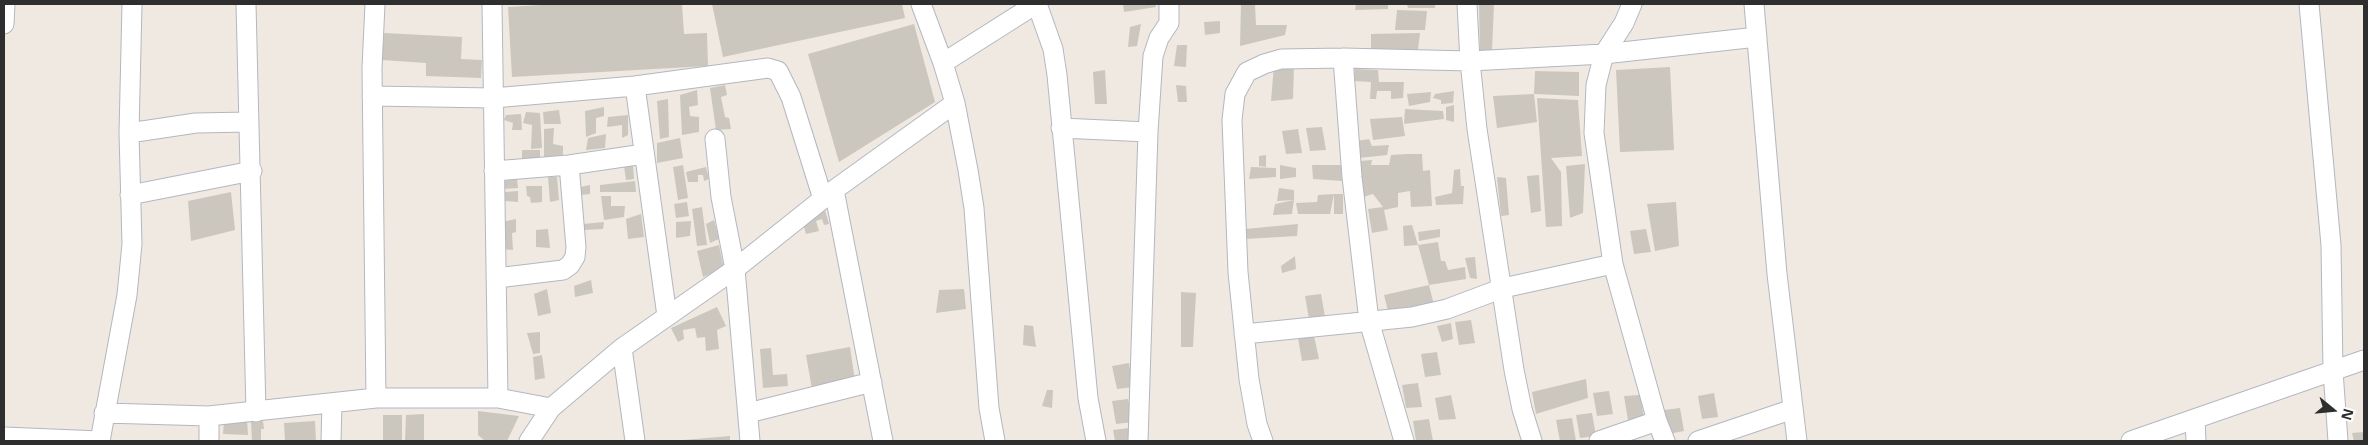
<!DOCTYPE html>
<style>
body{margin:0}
#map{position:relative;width:2368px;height:445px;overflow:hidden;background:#efe9e1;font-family:"Open Sans",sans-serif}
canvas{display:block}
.frame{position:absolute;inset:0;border:5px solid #2e2e2e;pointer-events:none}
.north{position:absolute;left:2308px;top:385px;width:50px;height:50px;-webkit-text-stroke:4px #fff;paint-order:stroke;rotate:107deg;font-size:14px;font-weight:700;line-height:20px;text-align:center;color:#2e2e2e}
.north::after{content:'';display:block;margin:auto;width:18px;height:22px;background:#2e2e2e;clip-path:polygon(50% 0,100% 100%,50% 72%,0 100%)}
</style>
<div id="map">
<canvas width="2368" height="445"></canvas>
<div class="frame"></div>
<div class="north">N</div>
</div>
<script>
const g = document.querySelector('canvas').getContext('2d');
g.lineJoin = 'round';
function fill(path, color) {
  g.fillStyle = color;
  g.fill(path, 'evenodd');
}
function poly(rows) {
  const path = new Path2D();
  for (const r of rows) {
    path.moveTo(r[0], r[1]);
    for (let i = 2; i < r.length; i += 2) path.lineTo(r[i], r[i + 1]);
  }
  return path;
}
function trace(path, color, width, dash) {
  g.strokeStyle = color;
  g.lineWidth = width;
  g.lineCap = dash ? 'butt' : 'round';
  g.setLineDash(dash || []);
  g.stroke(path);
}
fill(poly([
 [558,4,682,4,684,34,707,33,708,66,512,77,508,7],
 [712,4,902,4,905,18,723,57],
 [1123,4,1155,4,1156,7,1124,12],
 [1241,4,1255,4,1256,25,1287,25,1285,35,1240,46],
 [1356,4,1388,4,1388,9,1355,10],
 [1407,4,1435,4,1435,8,1408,8],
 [1479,4,1494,4,1492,51,1480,50],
 [1397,10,1427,11,1425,30,1395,30],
 [1220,21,1220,33,1205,35,1204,22],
 [914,24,935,102,839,162,808,54],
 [1141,24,1137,46,1128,47,1130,27],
 [384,33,462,37,461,59,482,60,481,78,426,76,426,63,382,60],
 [1420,33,1418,50,1371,49,1371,34],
 [1177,45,1187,45,1186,67,1174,66],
 [1274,65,1294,66,1293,99,1271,101],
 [1670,67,1674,150,1620,152,1616,70],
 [1355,69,1378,70,1379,82,1404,82,1403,98,1391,99,1391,91,1377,91,1376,99,1370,99,1371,82,1354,81],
 [1105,70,1107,104,1095,104,1093,72],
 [1535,71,1579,72,1579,96,1534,94],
 [725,85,727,95,721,97,725,117,729,118,731,129,716,130,710,88],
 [1176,85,1186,86,1187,102,1178,102],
 [697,90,698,105,689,107,690,116,699,117,699,132,682,135,680,95],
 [1454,91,1453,103,1441,104,1441,100,1433,98,1435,94],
 [1431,92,1430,102,1409,106,1407,94],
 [1534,94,1537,122,1497,128,1493,96],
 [1537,98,1578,100,1582,156,1551,158,1561,172,1562,226,1546,227],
 [668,99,669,137,660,139,657,101],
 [1454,105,1454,122,1446,120,1446,107],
 [604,107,604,116,596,118,596,133,586,137,585,111],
 [1405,109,1443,111,1444,119,1404,124],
 [559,110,561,124,544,124,543,112],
 [526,112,540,113,542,148,531,149,532,125,523,123],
 [521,114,522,130,512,130,513,123,504,120,506,115],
 [628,115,628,135,622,138,622,125,607,127,608,117],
 [1402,117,1405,136,1373,140,1370,119],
 [1322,127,1326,150,1310,151,1306,128],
 [554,128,553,144,563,146,563,155,544,158,544,129],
 [1298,129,1302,153,1286,154,1282,131],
 [606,134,605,148,586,150,588,138],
 [680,138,683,158,657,163,657,143],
 [1369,139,1372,146,1389,145,1387,155,1359,158,1357,141],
 [522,150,540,150,540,160,522,160],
 [1407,154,1422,154,1423,171,1430,170,1432,206,1411,207,1410,191,1398,193,1398,207,1384,210,1388,230,1372,233,1368,209,1383,207,1373,194,1363,197,1360,161,1372,160,1371,165,1389,165,1391,155],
 [1266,155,1266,167,1259,166,1259,156],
 [1585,164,1583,213,1570,218,1566,166],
 [683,165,688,198,678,200,673,167],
 [1280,165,1296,168,1296,177,1280,179],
 [1312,165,1341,165,1342,181,1313,179],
 [624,166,633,166,634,179,626,180],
 [706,167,709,179,704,181,703,175,698,175,698,182,688,182,686,172],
 [1251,167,1276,168,1276,177,1249,179],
 [1460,169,1461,186,1464,186,1463,204,1436,205,1435,197,1452,193,1454,170],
 [1539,175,1541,211,1531,213,1527,176],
 [548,177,557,177,559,200,550,202],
 [1497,177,1506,178,1509,215,1501,216],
 [517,179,518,188,503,189,503,181],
 [635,181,636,192,600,192,600,185],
 [590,185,590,194,580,195,580,187],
 [526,186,542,186,542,202,531,203,530,197,527,196],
 [1279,188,1294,190,1294,200,1292,214,1273,215,1275,204,1294,200,1277,201],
 [518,191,518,202,505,201,505,192],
 [231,192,235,230,191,241,188,201],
 [1334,194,1330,214,1298,214,1296,203,1317,202,1318,195,1334,194,1343,194,1343,214,1334,214],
 [601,196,611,196,611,206,625,206,624,217,604,220],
 [687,202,689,216,676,218,674,204],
 [1676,202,1679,246,1655,251,1647,204],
 [702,207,707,245,697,246,692,209],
 [825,210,829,224,824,225,822,219,816,221,819,231,806,234,801,216],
 [641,214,644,237,628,239,626,219],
 [516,219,516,232,512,233,513,250,502,249,502,222],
 [714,220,719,239,710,243,706,224],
 [691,221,690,236,676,238,676,222],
 [604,222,603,229,584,230,583,224],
 [1298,224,1297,236,1245,239,1245,229],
 [1412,225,1418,245,1404,246,1403,226],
 [548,229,550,248,536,247,536,230],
 [1440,229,1440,237,1419,241,1418,232],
 [1646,229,1651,252,1634,254,1630,231],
 [1438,242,1441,261,1445,261,1448,270,1465,267,1466,279,1429,285,1418,245],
 [719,245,724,269,703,277,697,251],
 [1295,256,1296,269,1282,273,1281,266],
 [1475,257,1477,279,1470,278,1465,258],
 [591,280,593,293,575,297,574,286],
 [1429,285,1434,305,1389,315,1384,295],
 [547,289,551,313,538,316,534,294],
 [964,289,966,309,936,313,939,290],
 [1181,292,1196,293,1193,347,1181,347],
 [1321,294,1325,317,1309,319,1305,296],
 [717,307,726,326,717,330,719,349,706,351,705,337,697,338,695,328,683,330,684,339,678,342,671,328],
 [1471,320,1475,343,1459,345,1455,322],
 [1451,323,1453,339,1442,342,1437,326],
 [1024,325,1033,326,1036,347,1023,345],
 [540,332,540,353,533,354,527,333],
 [1314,336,1319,359,1302,361,1298,338],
 [850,347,855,381,812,389,806,355],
 [771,348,773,375,787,374,788,386,763,388,760,349],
 [1437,352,1441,375,1425,377,1421,354],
 [542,355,545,378,535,380,533,357],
 [1129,363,1133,387,1117,389,1112,366],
 [1586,379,1588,398,1536,414,1532,392],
 [1418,383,1422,407,1406,408,1402,385],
 [1047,390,1053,390,1052,408,1042,406],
 [1609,391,1613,414,1597,416,1593,393],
 [1714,393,1718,417,1702,419,1698,396],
 [1451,395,1456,419,1439,420,1435,398],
 [1640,395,1644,418,1628,420,1624,396],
 [1128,399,1133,422,1116,424,1112,401],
 [1680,408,1684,431,1668,434,1664,410],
 [478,411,519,416,507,441,485,441,478,435],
 [1592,413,1596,436,1580,438,1576,415],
 [424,414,424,441,405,441,406,415],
 [383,415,402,415,402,441,383,441],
 [1572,418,1576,441,1560,441,1556,420],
 [247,419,248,435,223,434,224,421],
 [1429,419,1433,441,1416,441,1413,421],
 [263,421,264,429,261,429,261,441,252,441,251,422],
 [315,421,316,441,285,441,284,423],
 [1129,428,1132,441,1115,441,1113,430],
 [2364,432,2364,441,2354,441,2352,433],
 [730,436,730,441,683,441,683,440]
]), '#cbc7bf');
const minor = poly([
 [246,4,256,412],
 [375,4,372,68,376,398],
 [492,4,498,398],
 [921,4,943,63,955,103,968,170,974,208,989,408,995,441],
 [1037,4,1053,49,1057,75,1088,398,1096,441],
 [1467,4,1470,61,1477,129,1514,370,1522,409,1532,441],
 [1632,4,1624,23,1604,54,1596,85,1594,133,1613,264,1657,421,1665,441],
 [1754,4,1777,274,1797,441],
 [2309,4,2331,245,2333,371,2338,441],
 [4,24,5,4],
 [1343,58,1352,177,1369,321,1404,441],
 [943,63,1036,4],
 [635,86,667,316],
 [372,96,493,98,635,86,768,68,778,71,791,97,823,199],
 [1061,128,1148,132],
 [129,133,196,123,249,122],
 [715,139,721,197,735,269,750,441],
 [494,171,569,165,644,154],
 [834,190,883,441],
 [130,195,252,171],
 [497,278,563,270,570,265,575,257,576,247,569,165],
 [1244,334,1412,317,1447,309,1503,288,1613,264],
 [622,348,635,441],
 [104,413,209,416,376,398,498,398,551,408],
 [748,413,872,382],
 [2195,419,2196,441],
 [4,437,100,441],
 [100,441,127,295,132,244,129,133,132,4],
 [209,441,209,416],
 [331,441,332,404],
 [529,441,551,408,622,348,735,269,834,190,955,103],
 [1138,441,1148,132,1153,56,1159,38,1169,23,1169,4],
 [1263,441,1257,424,1249,379,1238,272,1232,120,1235,94,1247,72,1264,64,1281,59,1343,58,1470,61,1604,54,1757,37],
 [1599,441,1657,421],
 [1698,441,1793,409],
 [2131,441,2364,360]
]);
trace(minor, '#b4b7c1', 21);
trace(minor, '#fff', 19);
</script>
